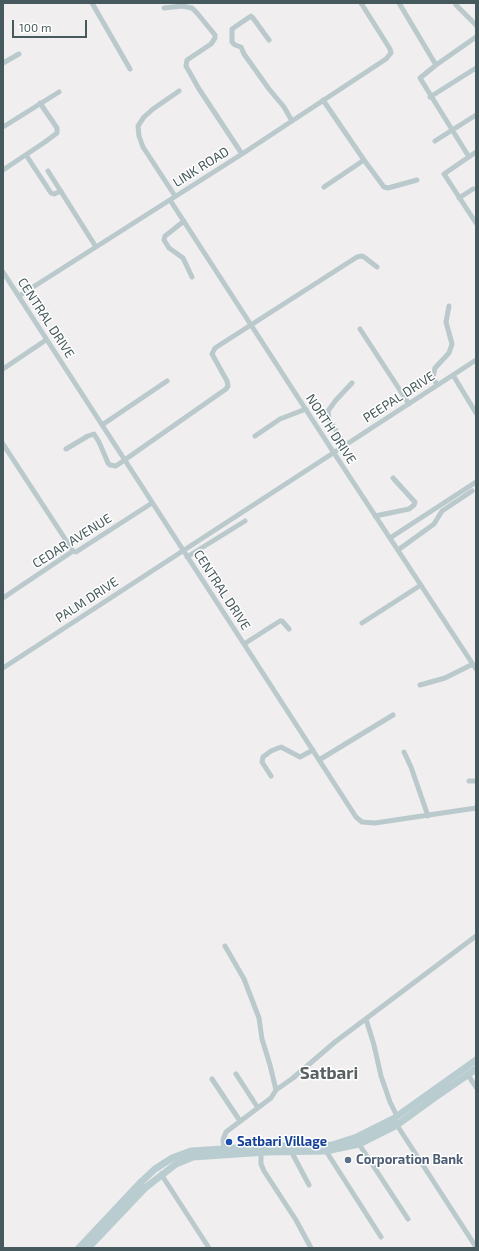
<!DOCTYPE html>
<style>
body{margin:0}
#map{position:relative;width:479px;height:1251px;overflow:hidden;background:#f1eeef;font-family:"Exo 2",sans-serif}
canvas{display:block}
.frame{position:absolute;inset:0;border:4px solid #46595c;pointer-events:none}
.scale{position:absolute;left:12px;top:20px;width:75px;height:18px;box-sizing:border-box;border:2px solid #46595c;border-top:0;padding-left:5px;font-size:12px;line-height:14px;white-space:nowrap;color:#46595c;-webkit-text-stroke:3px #fff;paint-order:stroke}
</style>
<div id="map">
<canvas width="479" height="1251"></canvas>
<div class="frame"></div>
<div class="scale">100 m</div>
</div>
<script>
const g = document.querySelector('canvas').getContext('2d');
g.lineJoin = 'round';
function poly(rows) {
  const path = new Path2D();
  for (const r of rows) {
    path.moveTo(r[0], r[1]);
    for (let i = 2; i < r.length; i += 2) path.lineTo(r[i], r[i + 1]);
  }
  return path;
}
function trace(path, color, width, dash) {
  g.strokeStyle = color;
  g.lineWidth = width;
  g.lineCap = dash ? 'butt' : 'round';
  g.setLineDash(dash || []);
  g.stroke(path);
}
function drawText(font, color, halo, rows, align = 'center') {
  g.font = font + ' "Exo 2",sans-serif';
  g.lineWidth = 3;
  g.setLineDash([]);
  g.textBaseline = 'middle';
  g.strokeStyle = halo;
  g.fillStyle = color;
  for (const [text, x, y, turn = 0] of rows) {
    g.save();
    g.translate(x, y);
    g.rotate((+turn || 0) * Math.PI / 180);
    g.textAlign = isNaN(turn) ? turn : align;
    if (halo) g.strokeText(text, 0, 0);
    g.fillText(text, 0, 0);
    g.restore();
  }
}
trace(poly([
 [92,3,130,69],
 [399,3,436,65],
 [456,5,476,25],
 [164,8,182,6,192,8,197,13,215,35,215,38,211,44,187,60,186,66,199,89,242,154],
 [269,40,253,18,251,16,232,29,232,42,235,45,241,47,244,54,269,89,284,107,292,121],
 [3,63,19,54],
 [430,97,476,68],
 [323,100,364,160,384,187,388,188,417,180],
 [3,127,59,92],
 [435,141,476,115],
 [476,152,444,174,476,223],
 [26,155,51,193,54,194,61,191],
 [469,157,420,78,436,65,476,37],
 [3,170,45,142,57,133,57,128,40,103],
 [48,171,96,247],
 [324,187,364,160],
 [175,196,143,147,139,136,138,126,144,117,153,109,179,91],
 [459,198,473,189],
 [170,200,334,453,476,669],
 [184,221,169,233,165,236,164,240,169,248,183,258,192,277],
 [3,272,356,817,362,822,375,823,476,808],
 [19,296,242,154,386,59,391,53,390,49,361,3],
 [360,329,409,404],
 [3,369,46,340],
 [453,375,476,413],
 [437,385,433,377,435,368,449,353,452,344,446,322,449,306],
 [102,425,167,381],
 [255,436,280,419,306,409],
 [3,444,73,551],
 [345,445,329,419,328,411,336,400,352,383],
 [66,449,88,436,94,434,99,442,108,463,110,465,116,466,226,389,228,386,227,381,212,354,215,348,357,257,362,256,364,257,377,267],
 [375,516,409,509,414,505,415,502,413,500,393,478],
 [390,538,476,482],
 [398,550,434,524,442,511,472,491],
 [187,557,245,521],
 [3,598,73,551,76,552,152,503],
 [362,623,421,585],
 [244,644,280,621,282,621,289,629],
 [3,668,476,360],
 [420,685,445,678,473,664],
 [404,752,411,767,428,816],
 [319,760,393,715],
 [271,776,262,762,263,757,271,751,281,747,300,757,313,750],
 [469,781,476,781],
 [366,1019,374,1045,381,1076,390,1102,397,1116],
 [236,1074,258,1108],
 [468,1075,476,1087],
 [212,1079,240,1121],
 [276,1090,293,1078,335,1042,476,936],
 [393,1119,476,1247],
 [359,1144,408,1219],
 [291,1151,309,1185],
 [326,1151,381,1237],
 [224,1152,223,1140,226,1132,271,1098,276,1090,270,1065,262,1039,259,1018,244,979,225,946],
 [261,1152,261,1164,264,1171,296,1220,311,1248],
 [161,1174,209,1248]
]), '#b9c9cc', 5);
trace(poly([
 [79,1248,141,1182,155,1169,172,1158,191,1151,269,1146,332,1145,357,1137,393,1119,476,1060],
 [88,1248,145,1188,176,1164,193,1157,267,1152,326,1151,359,1144,397,1125,437,1096,476,1069]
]), '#b9cdd1', 7);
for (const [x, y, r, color] of [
 [229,1142,4,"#1a4fb4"],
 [348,1160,4,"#5c6f8a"]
]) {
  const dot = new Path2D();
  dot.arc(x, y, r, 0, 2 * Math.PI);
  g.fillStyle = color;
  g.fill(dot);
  trace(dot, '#fff', 1.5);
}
drawText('13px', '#46595c', '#fff', [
 ["LINK ROAD",201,167,-32],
 ["CENTRAL DRIVE",46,318,57],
 ["PEEPAL DRIVE",399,397,-33],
 ["NORTH DRIVE",331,429,57],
 ["CEDAR AVENUE",72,541,-32],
 ["CENTRAL DRIVE",222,590,57],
 ["PALM DRIVE",87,600,-33]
]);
drawText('bold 13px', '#164399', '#fff', [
 ["Satbari Village",237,1142]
], 'left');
drawText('bold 13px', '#4e5e75', '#fff', [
 ["Corporation Bank",356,1160]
], 'left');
drawText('bold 17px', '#5a6163', '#fff', [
 ["Satbari",329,1073]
]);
</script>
